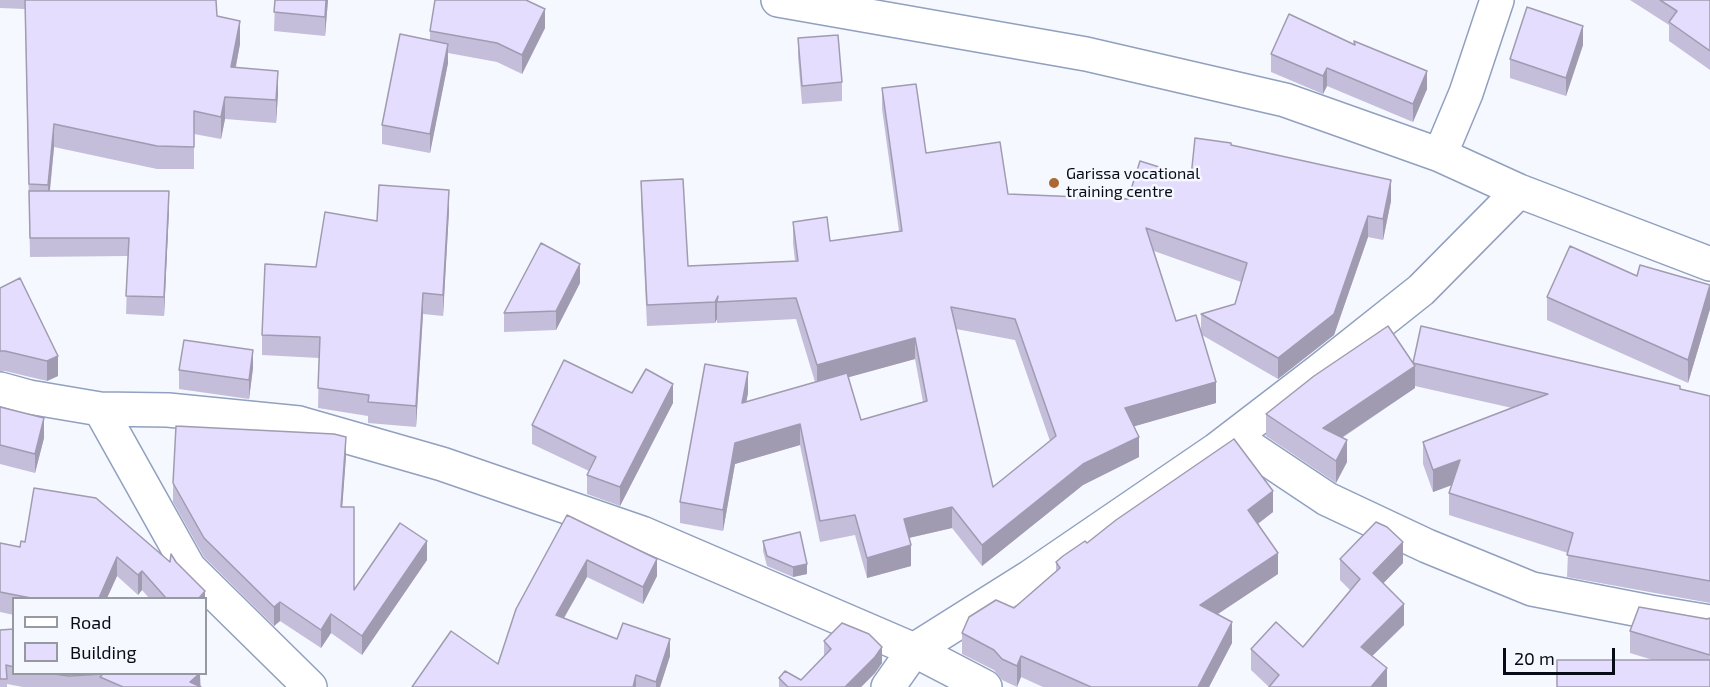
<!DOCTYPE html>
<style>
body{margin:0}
#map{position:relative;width:1710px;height:687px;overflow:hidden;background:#f5f8ff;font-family:"Exo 2",sans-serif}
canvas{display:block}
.legend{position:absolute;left:12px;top:597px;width:195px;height:78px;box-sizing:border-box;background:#f5f8ff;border:2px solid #9699a2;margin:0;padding:8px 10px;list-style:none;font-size:18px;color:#070b16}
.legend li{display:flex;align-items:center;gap:12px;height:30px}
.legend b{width:30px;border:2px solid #9699a2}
.scale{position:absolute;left:1503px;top:648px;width:112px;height:27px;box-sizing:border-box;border:3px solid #070b16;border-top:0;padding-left:8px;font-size:18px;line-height:21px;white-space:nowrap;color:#070b16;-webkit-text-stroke:4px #f5f8ff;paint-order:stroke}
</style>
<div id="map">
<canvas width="1710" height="687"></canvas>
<ul class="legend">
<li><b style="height:8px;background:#fff"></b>Road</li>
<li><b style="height:16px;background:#e4ddfd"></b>Building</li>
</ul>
<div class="scale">20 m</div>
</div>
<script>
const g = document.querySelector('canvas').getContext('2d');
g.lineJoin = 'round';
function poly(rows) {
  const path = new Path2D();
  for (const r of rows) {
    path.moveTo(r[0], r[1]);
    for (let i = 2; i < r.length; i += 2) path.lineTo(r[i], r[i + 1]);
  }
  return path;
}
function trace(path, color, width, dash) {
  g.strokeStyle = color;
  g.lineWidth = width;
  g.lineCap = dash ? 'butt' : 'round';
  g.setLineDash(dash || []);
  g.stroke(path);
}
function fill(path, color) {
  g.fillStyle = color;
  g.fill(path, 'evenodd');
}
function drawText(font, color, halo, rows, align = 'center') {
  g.font = font + ' "Exo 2",sans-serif';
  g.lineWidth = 5;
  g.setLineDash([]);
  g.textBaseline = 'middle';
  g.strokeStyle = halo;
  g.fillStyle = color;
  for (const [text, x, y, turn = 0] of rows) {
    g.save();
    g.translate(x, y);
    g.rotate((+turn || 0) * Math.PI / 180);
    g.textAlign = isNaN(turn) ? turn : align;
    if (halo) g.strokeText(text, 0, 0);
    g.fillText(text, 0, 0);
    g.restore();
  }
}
const street = poly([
 [778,0,1086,54,1285,100,1440,155,1519,191,1710,264],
 [1440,155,1466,93,1497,0],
 [0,389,29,397,100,409,168,410,299,423,442,464,642,533,914,650,985,687],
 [100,409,189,568,310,687],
 [1234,437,1327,499,1427,546,1532,589,1650,612,1710,622],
 [888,687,914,650,1030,577,1216,450,1319,371,1421,290,1519,191]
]);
trace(street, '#91a0bf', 36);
trace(street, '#fff', 33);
fill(poly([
 [0,0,216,0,217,16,240,44,236,67,278,94,276,123,225,119,221,139,194,134,194,169,157,169,54,147,50,191,169,210,164,316,126,314,128,256,30,257,25,9,0,8],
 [275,0,328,0,325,36,274,31],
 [1630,0,1710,0,1710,70,1669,41,1669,25],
 [545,28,522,74,497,62,448,53,448,63,430,153,382,144,382,125,430,40,430,31],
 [798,38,842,82,842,101,802,104,798,57],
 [1354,41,1427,89,1413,122,1327,86,1323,94,1271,72,1271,54,1354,45],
 [1583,45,1566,96,1510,78,1510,59],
 [882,88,926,153,1008,194,1128,199,1191,177,1231,145,1391,201,1383,240,1368,237,1334,335,1278,379,1202,335,1216,403,1134,426,1139,457,1083,485,982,566,952,528,909,538,911,566,867,578,855,535,820,542,800,445,735,464,723,531,680,523,680,502,748,393,746,402,815,382,796,319,717,323,717,319,715,323,647,326,641,202,641,181,688,266,795,261,793,243,793,222,830,241,899,231,882,109],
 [1154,251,1241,282,1235,304,1201,314,1201,333,1176,321],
 [956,329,1015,340,1050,441,993,487],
 [915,359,923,402,861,420,848,377],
 [449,211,443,316,423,314,416,427,368,423,368,416,318,408,319,358,262,355,262,335,316,267,377,221],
 [580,283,556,330,504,332,504,313],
 [0,288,58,376,47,381,5,371,0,371],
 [1547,297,1710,309,1688,383,1547,320],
 [1413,363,1680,389,1710,396,1710,603,1567,577,1568,553,1449,515,1449,493,1452,485,1433,492,1423,464,1423,442,1512,408,1415,386,1415,388,1342,438,1347,462,1336,483,1266,436,1266,414],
 [253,368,249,399,179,389,179,370],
 [632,393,673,403,620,506,587,494,587,475,589,471,532,444,532,425],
 [0,407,44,438,35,473,0,464],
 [346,456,342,507,354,590,427,560,362,655,331,633,321,648,280,621,274,626,204,557,173,502,173,483],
 [1273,512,1258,524,1278,574,1217,614,1232,643,1209,687,1043,687,1021,677,1017,687,1002,680,994,670,962,654,962,633,1014,608,1056,571,1056,562,1087,543],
 [567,515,657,576,643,604,587,577,564,618,617,639,670,656,660,687,412,687,498,664],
 [763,541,807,574,793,577,767,566,763,551],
 [0,543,20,547,170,562,176,562,205,598,149,598,142,590,138,595,117,576,107,598,14,598,14,615,0,612],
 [1340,559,1403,563,1383,583,1404,625,1372,656,1387,687,1269,687,1251,670,1251,649,1303,647,1350,590,1340,580],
 [1710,618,1710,687,1653,660,1630,653,1630,631],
 [14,629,14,674,200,674,201,687,23,687,7,684,7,687,0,687,0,630],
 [824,641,882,663,875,673,861,687,779,687,779,678,801,680,824,657]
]), '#c4beda');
fill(poly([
 [326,0,328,0,325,36,325,17],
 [545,9,545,28,522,74,522,55],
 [240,21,240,44,231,90,231,67],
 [1583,26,1583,45,1566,96,1566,78],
 [448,44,448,63,430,153,430,134],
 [1327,68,1327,86,1323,94,1323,76],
 [278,71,278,94,276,123,276,100],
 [1427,71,1427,89,1413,122,1413,104],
 [225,97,225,119,221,139,221,117],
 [54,124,54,147,48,208,48,185],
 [1391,180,1391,201,1383,240,1383,219],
 [449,190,449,211,443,316,443,295],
 [169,191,169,210,164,316,164,297],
 [1368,216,1368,237,1334,335,1278,379,1278,358],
 [580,264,580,283,556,330,556,311],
 [1710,285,1710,309,1688,383,1688,360],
 [423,293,423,314,416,427,416,406],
 [718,296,717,302,717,319,715,323,715,302],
 [915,338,915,359,817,386,817,365],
 [253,350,253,368,249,399,249,380],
 [58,356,58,376,47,381,47,361],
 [1415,366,1415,388,1323,450,1323,428],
 [748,372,748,393,742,424,742,403],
 [1216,382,1216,403,1125,429,1125,408],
 [673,384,673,403,620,506,620,487],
 [44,418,44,438,35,473,35,454],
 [800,424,800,445,735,464,723,531,723,510,735,443],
 [346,437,346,456,341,525,341,507],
 [1139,437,1139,457,1083,485,982,566,982,545,1083,464],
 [1347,440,1347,462,1336,483,1336,461],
 [1460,460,1460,482,1433,492,1433,470],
 [1273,491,1273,512,1248,531,1248,510],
 [952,507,952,528,904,539,904,519],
 [427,541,427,560,362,655,362,636],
 [1403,542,1403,563,1373,594,1373,573],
 [911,545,911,566,867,578,867,558],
 [1278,553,1278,574,1200,626,1200,605],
 [117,557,117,576,107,598,99,598],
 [657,559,657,576,643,604,643,587],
 [587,560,587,577,556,632,556,615],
 [807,564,807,574,793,577,793,567],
 [142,571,142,590,138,595,138,575],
 [205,591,205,598,199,598],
 [280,602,280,621,274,626,274,607],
 [1404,604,1404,625,1361,667,1361,647],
 [331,614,331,633,321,648,321,630],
 [1232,622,1232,643,1209,687,1198,687],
 [670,639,670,656,660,687,656,687,656,682],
 [882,647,882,663,875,673,861,687,845,687],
 [1021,656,1021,677,1017,687,1017,666],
 [1387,668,1387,687,1371,687],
 [199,674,200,674,200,687,190,682],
 [636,675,636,687,633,687]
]), '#a09bb1');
const building = poly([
 [25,0,216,0,217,16,240,21,231,67,278,71,276,100,225,97,221,117,194,111,194,147,157,146,54,124,48,185,29,184,25,0],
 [275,0,326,0,325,17,274,12,275,0],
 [435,0,526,0,545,9,522,55,497,43,430,31,435,0],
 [1660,0,1710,0,1710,51,1669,22,1677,11,1660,0],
 [1527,7,1583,26,1566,78,1510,59,1527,7],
 [1289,14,1355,45,1354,41,1427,71,1413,104,1327,68,1323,76,1271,54,1289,14],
 [400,34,448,44,430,134,382,125,400,34],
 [838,35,842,82,802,86,798,38,838,35],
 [916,84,926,153,1000,142,1008,194,1128,199,1140,161,1191,177,1195,138,1231,143,1231,145,1391,180,1383,219,1368,216,1334,314,1278,358,1201,314,1235,304,1247,263,1146,228,1176,321,1196,315,1216,382,1125,408,1139,437,1083,464,982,545,952,507,904,519,911,545,867,558,855,515,820,521,800,424,735,443,723,510,680,502,705,364,748,372,742,403,847,373,861,420,927,401,915,338,817,365,796,298,717,302,718,296,715,302,647,305,641,181,683,179,688,266,798,261,793,222,827,217,830,241,902,231,882,88,916,84],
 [951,307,1015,319,1056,436,993,487,951,307],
 [379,185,449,190,443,295,423,293,416,406,368,402,369,395,318,388,320,337,262,335,265,264,316,267,325,212,377,221,379,185],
 [29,191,169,191,164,297,126,296,129,238,30,238,29,191],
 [541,243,580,264,556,311,504,313,541,243],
 [1570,246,1637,276,1640,265,1710,285,1688,360,1547,297,1570,246],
 [20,278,58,356,47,361,5,351,0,351,0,288,20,278],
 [1388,326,1413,363,1421,326,1680,386,1680,389,1710,396,1710,581,1567,555,1573,533,1449,493,1460,460,1433,470,1423,442,1548,394,1413,363,1415,366,1323,428,1347,440,1336,461,1266,414,1314,376,1388,326],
 [184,340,253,350,249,380,179,370,184,340],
 [564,360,632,393,646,369,673,384,620,487,587,475,596,457,532,425,564,360],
 [0,407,44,418,35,454,0,445,0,407],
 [176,426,334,434,346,437,341,507,354,507,354,590,400,523,427,541,362,636,331,614,321,630,280,602,274,607,204,538,173,483,176,426],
 [1234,439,1273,491,1248,510,1278,553,1200,605,1232,622,1198,687,1091,687,1021,656,1017,666,1002,659,994,650,962,633,969,617,996,600,1014,608,1060,568,1056,562,1063,556,1085,541,1087,543,1116,520,1234,439],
 [34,488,96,498,170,562,171,554,176,562,205,591,199,598,166,598,142,571,138,575,117,557,99,598,31,598,0,592,0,543,20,547,21,541,25,542,34,488],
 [567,515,657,559,643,587,587,560,556,615,617,639,623,623,670,639,656,682,636,675,633,687,412,687,451,631,498,664,516,609,567,515],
 [1376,522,1387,527,1403,542,1373,573,1404,604,1361,647,1387,668,1371,687,1269,687,1279,675,1251,649,1276,622,1303,647,1360,579,1340,559,1376,522],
 [800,532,807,564,793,567,767,556,763,541,800,532],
 [1639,607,1707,619,1710,618,1710,655,1630,631,1639,607],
 [842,623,869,634,882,647,875,657,845,687,788,687,779,678,785,671,801,680,831,649,824,641,842,623],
 [14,629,14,667,6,665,7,679,0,679,0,630,14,629],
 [1557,660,1710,660,1710,687,1557,687,1557,660],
 [54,674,199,674,190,682,201,687,123,687,100,677,103,674,69,676,54,674]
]);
fill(building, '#e4ddfd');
trace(building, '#a09bb1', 1.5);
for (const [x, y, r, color] of [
 [1054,183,6,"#aa6833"]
]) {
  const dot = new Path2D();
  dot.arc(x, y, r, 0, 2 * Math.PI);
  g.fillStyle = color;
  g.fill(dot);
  trace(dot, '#f5f8ff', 2);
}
drawText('16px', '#070b16', '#f5f8ff', [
 ["Garissa vocational",1066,174],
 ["training centre",1066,192]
], 'left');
</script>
